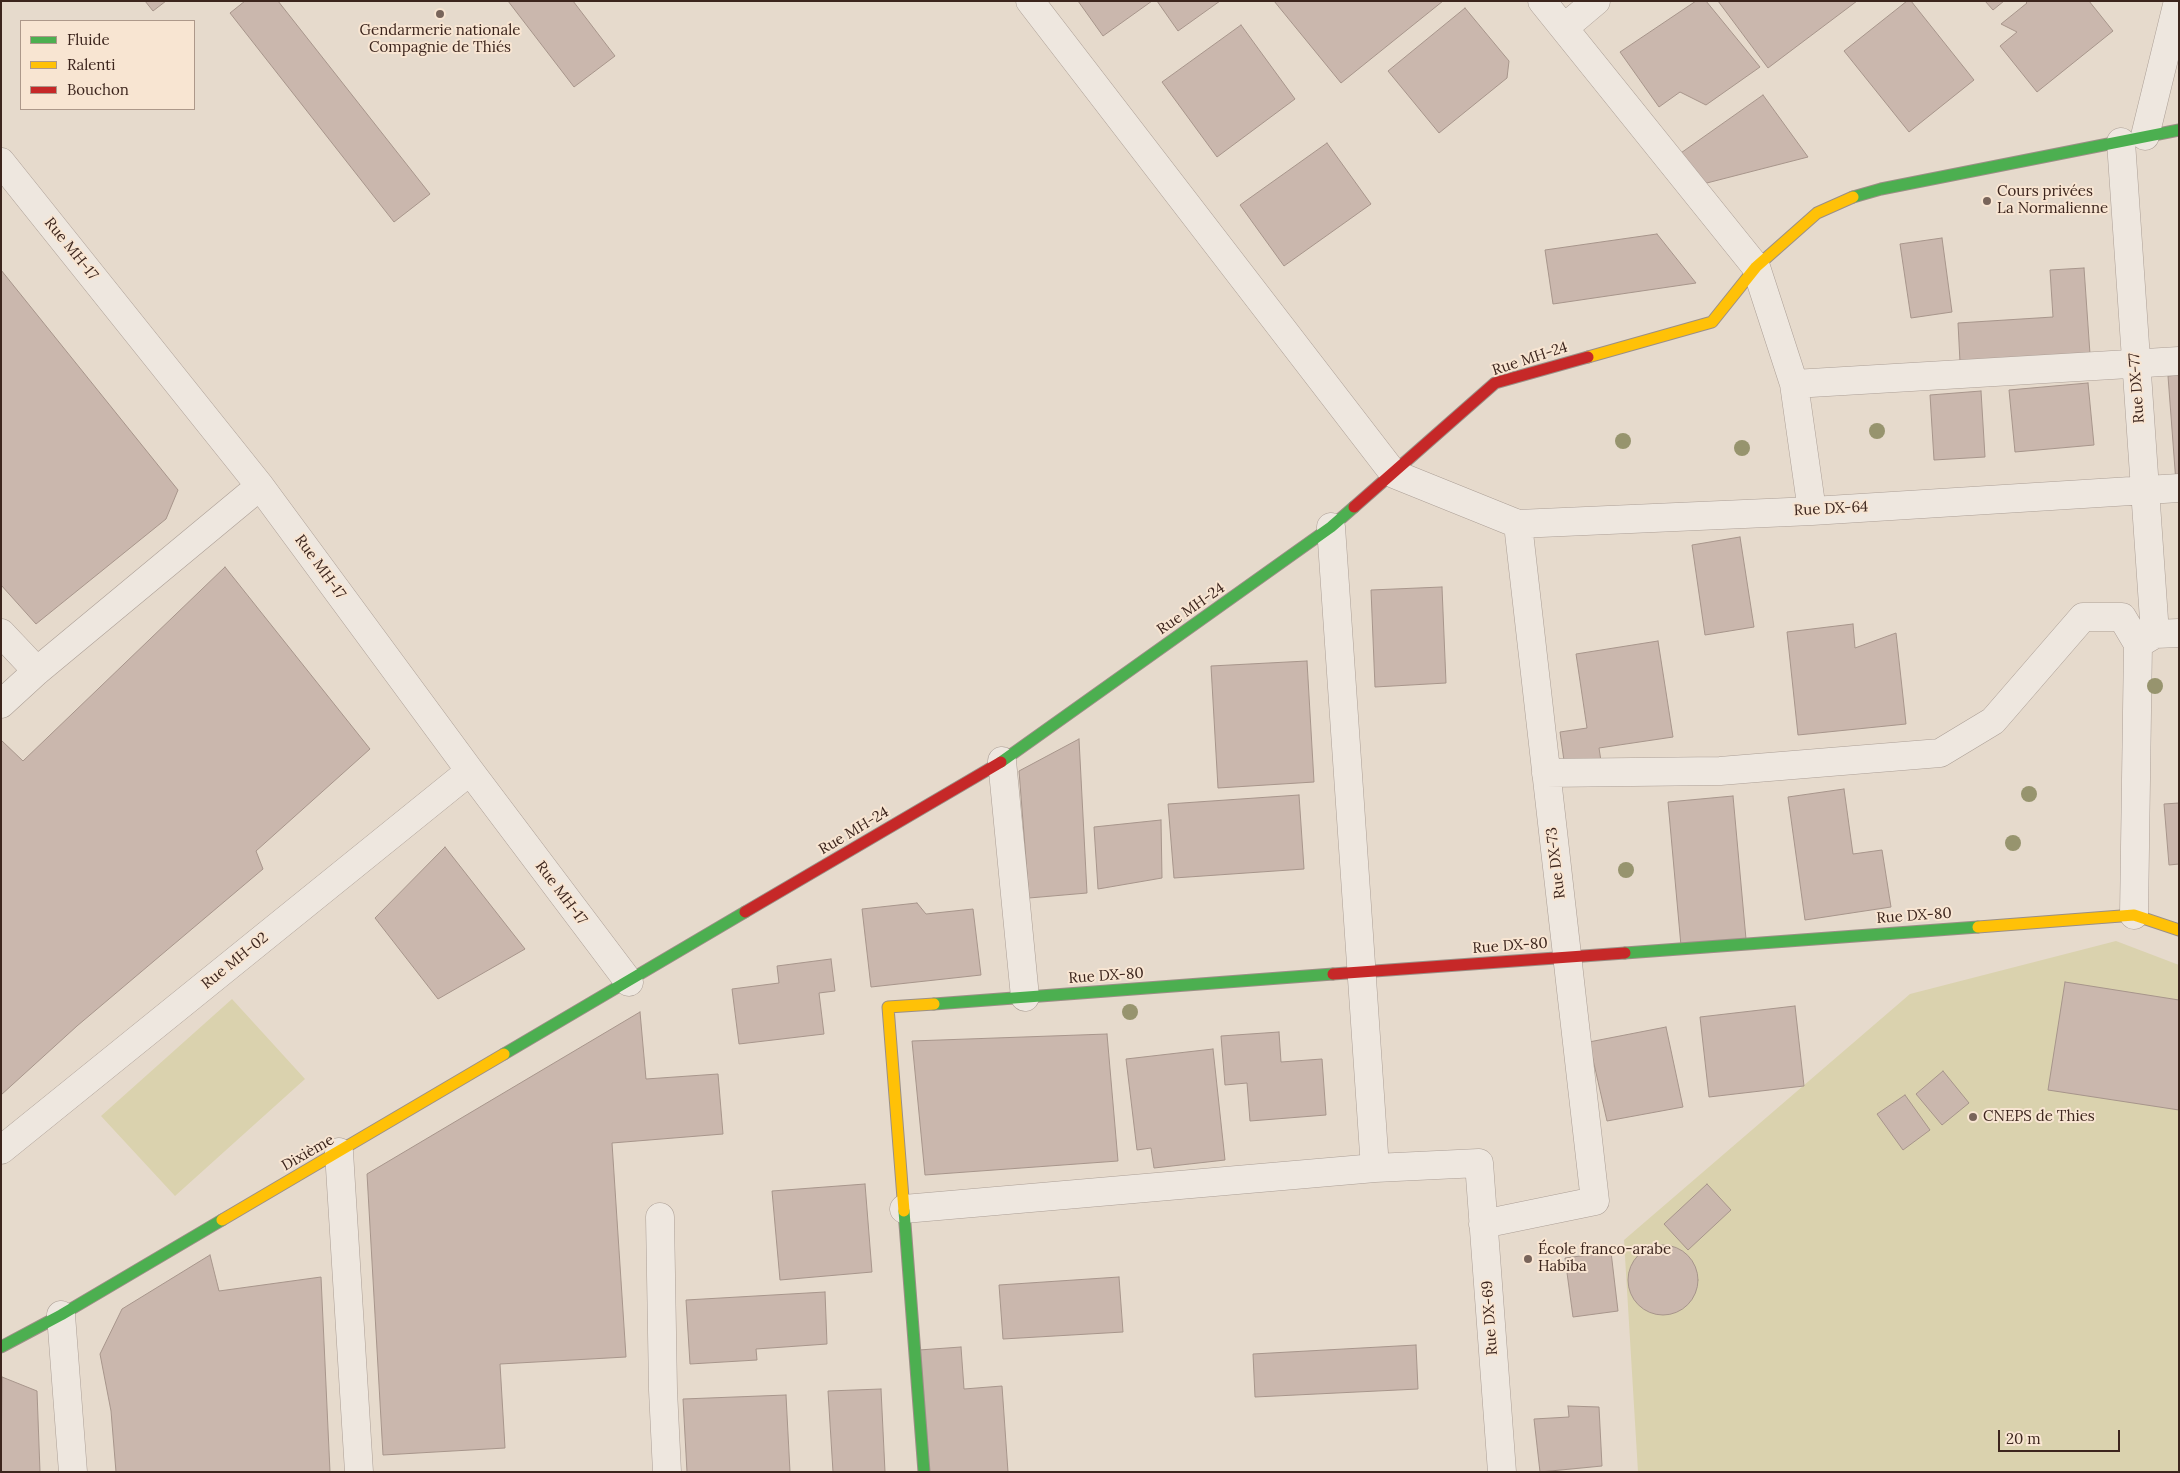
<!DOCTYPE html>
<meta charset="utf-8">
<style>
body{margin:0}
#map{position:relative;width:2180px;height:1473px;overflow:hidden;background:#e6dacc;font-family:Lora,serif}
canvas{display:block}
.frame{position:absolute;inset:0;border:2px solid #3c251d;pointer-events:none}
.legend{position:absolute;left:20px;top:20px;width:175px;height:90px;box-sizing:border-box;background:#f8e5d2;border:1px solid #ad988a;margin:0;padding:6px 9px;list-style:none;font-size:15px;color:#3c251d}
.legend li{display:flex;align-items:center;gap:10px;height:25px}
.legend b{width:25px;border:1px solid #ad988a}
.scale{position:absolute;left:1998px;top:1430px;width:122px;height:22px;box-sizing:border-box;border:2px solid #3c251d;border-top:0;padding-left:6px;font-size:15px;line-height:18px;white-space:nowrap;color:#3c251d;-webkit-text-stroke:4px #f8e5d2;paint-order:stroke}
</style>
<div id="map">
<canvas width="2180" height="1473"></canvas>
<div class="frame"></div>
<ul class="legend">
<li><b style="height:6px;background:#4caf50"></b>Fluide</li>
<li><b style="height:6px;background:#ffc107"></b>Ralenti</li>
<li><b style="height:6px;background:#c62828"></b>Bouchon</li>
</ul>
<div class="scale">20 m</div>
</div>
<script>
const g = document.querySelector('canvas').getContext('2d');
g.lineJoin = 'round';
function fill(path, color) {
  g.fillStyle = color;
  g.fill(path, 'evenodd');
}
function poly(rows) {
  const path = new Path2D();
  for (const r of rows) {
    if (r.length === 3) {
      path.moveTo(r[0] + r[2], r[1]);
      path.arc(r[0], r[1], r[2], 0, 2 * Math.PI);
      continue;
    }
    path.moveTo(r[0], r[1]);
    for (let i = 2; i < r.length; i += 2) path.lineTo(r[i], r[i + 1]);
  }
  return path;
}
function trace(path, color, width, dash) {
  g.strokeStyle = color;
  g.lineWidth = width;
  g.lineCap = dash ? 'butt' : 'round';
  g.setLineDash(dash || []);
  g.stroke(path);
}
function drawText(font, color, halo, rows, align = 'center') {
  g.font = font + ' Lora,serif';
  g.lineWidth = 4;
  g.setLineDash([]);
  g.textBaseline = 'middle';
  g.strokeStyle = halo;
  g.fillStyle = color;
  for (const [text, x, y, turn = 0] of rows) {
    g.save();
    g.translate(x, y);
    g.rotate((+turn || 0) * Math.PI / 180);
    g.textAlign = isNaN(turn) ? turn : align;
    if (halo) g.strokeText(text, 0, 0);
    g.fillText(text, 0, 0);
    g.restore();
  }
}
fill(poly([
 [2116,941,2179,965,2179,1472,1638,1472,1624,1240,1910,994],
 [232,999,305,1079,175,1196,101,1116]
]), '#dad2ae');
const building = poly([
 [145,1,166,1,153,11,145,1],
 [245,1,278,1,430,194,394,222,230,13,245,1],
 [508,1,573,1,615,56,574,87,508,1],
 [1078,1,1152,1,1103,36,1078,1],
 [1157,1,1220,1,1178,31,1157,1],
 [1274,1,1443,1,1341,83,1274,1],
 [1696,1,1706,1,1760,67,1706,105,1680,92,1659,107,1620,52,1696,1],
 [1718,1,1857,1,1768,68,1718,1],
 [1907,1,1911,1,1974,80,1909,132,1844,51,1907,1],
 [1985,1,2004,1,1993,10,1985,1],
 [2025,1,2089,1,2113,31,2037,92,2000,46,2017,32,2001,24,2027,3,2025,1],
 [1465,8,1509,61,1507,78,1439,133,1388,71,1465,8],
 [1241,25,1295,99,1217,157,1162,82,1241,25],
 [1763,95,1808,157,1699,185,1678,155,1763,95],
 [1327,143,1371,204,1284,266,1240,205,1327,143],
 [1657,234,1696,283,1553,304,1545,250,1657,234],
 [1942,238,1952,312,1911,318,1900,244,1942,238],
 [2084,268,2090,354,1960,362,1958,323,2053,317,2050,270,2084,268],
 [1,270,178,490,166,519,36,624,1,585,1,270],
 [2179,375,2179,483,2176,483,2168,376,2179,375],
 [2088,383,2094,445,2015,452,2009,390,2088,383],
 [1981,391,1985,457,1934,460,1930,395,1981,391],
 [1740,537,1754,627,1705,635,1692,545,1740,537],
 [225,567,370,749,256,851,263,869,77,1026,1,1095,1,740,23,761,225,567],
 [1442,587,1446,683,1375,687,1371,590,1442,587],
 [1853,624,1855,648,1896,633,1906,724,1798,735,1787,632,1853,624],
 [1658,641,1673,737,1599,748,1601,761,1565,768,1560,732,1587,728,1576,654,1658,641],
 [1307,661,1314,782,1218,788,1211,666,1307,661],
 [1079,739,1087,893,1029,898,1019,771,1079,739],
 [1844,789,1853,854,1882,850,1891,907,1805,920,1788,797,1844,789],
 [1299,795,1304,869,1174,878,1168,804,1299,795],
 [1733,796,1746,939,1681,946,1668,802,1733,796],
 [2179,803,2179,864,2169,865,2164,804,2179,803],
 [1161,820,1162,878,1098,889,1094,827,1161,820],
 [445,847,525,949,438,999,375,918,445,847],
 [917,903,926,914,973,909,981,975,871,987,862,909,917,903],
 [831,959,835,991,819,993,824,1034,739,1044,732,989,779,983,777,966,831,959],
 [2065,982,2179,1000,2179,1110,2048,1090,2065,982],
 [1795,1006,1804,1086,1709,1097,1700,1017,1795,1006],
 [640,1012,646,1079,718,1074,723,1134,612,1143,626,1357,500,1364,505,1448,383,1455,367,1174,640,1012],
 [1666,1027,1683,1107,1607,1121,1589,1042,1666,1027],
 [1279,1032,1281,1062,1322,1059,1326,1115,1250,1121,1247,1083,1225,1085,1221,1036,1279,1032],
 [1107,1034,1118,1161,925,1175,912,1041,1107,1034],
 [1213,1049,1225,1160,1154,1168,1151,1148,1137,1150,1126,1059,1213,1049],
 [1943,1071,1969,1103,1942,1125,1916,1094,1943,1071],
 [1905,1095,1930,1130,1903,1150,1877,1114,1905,1095],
 [865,1184,872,1272,780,1280,772,1191,865,1184],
 [1707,1184,1731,1210,1688,1250,1664,1224,1707,1184],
 [1663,1280,35],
 [1611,1252,1618,1311,1573,1317,1565,1258,1611,1252],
 [210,1255,219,1291,321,1277,330,1472,116,1472,111,1411,100,1354,122,1309,210,1255],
 [1119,1277,1123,1332,1003,1339,999,1285,1119,1277],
 [825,1292,827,1344,756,1349,757,1360,690,1364,686,1300,825,1292],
 [1416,1345,1418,1389,1255,1397,1253,1354,1416,1345],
 [961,1347,964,1389,1002,1386,1008,1472,928,1472,919,1350,961,1347],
 [2,1377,37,1391,40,1472,1,1472,2,1377],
 [881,1389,885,1472,833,1472,828,1391,881,1389],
 [786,1395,790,1472,687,1472,683,1399,786,1395],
 [1568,1406,1599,1407,1602,1466,1540,1472,1534,1419,1569,1417,1568,1406]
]);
fill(building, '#cab7ad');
trace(building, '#a7958b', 1);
const street = poly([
 [1030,1,1394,474,1518,524,1812,511,2179,488],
 [1542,1,1756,267,1794,384,1812,511],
 [1564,28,1596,1],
 [2145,136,2178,1],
 [2121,142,2155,634],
 [1,162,260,486,470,771,629,982],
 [1794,384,2179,361],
 [1331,527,1375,1168],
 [1,633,37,671],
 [2140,643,2155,634,2179,633],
 [1,704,37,671,260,486],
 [1002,761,1025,997],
 [1546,773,1720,771,1940,753,1993,721,2083,617,2122,617,2138,644,2134,915],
 [1,1150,470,771],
 [339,1152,359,1472],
 [904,1209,1375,1168,1479,1163,1502,1472],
 [660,1217,663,1390,667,1472],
 [1483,1224,1595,1201,1518,524],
 [61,1315,73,1472]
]);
const fast = poly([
 [1853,197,1881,189,2179,130],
 [1001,762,1331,527,1354,507],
 [1625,953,1978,927],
 [934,1004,1333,974],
 [504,1054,745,912],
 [904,1211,924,1472],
 [1,1347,61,1315,222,1220]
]);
const slow = poly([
 [1588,357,1712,322,1756,267,1817,213,1853,197],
 [1978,927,2134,915,2179,930],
 [904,1211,888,1007,934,1004],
 [222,1220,504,1054]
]);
const jam = poly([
 [1354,507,1495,383,1588,357],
 [745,912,1001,762],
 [1333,974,1625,953]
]);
trace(street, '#ac9f96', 29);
trace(fast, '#9b8f86', 13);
trace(slow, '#9b8f86', 13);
trace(jam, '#9b8f86', 13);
trace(street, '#eee7df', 28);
trace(fast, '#4caf50', 11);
trace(slow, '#ffc107', 11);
trace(jam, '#c62828', 11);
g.fillStyle = '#97946e';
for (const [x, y] of [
 [1877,431],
 [1623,441],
 [1742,448],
 [2155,686],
 [2029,794],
 [2013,843],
 [1626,870],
 [1130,1012]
]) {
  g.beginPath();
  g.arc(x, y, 8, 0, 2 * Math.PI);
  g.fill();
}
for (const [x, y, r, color] of [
 [440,14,5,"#78645a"],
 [1987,201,5,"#78645a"],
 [1973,1117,5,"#78645a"],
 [1528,1259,5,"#78645a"]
]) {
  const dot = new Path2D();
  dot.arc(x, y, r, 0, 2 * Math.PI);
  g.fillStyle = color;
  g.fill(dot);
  trace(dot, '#f8e5d2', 2);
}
drawText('15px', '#3c251d', '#f8e5d2', [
 ["Gendarmerie nationale",440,31,"center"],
 ["Compagnie de Thiés",440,48,"center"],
 ["Cours privées",1997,192],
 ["La Normalienne",1997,209],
 ["CNEPS de Thies",1983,1117],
 ["École franco-arabe",1538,1250],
 ["Habiba",1538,1267]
], 'left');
drawText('15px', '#3c251d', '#f8e5d2', [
 ["Rue MH-17",71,249,51],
 ["Rue MH-24",1530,359,-18],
 ["Rue DX-77",2137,388,-94],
 ["Rue DX-64",1831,509,-3],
 ["Rue MH-17",320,567,54],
 ["Rue MH-24",1191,609,-35],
 ["Rue MH-24",854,831,-31],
 ["Rue DX-73",1556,863,-97],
 ["Rue MH-17",561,893,53],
 ["Rue DX-80",1914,916,-4],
 ["Rue DX-80",1510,946,-4],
 ["Rue MH-02",235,961,-39],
 ["Rue DX-80",1106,976,-4],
 ["Dixième",308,1153,-30],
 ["Rue DX-69",1490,1318,-94]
]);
</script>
